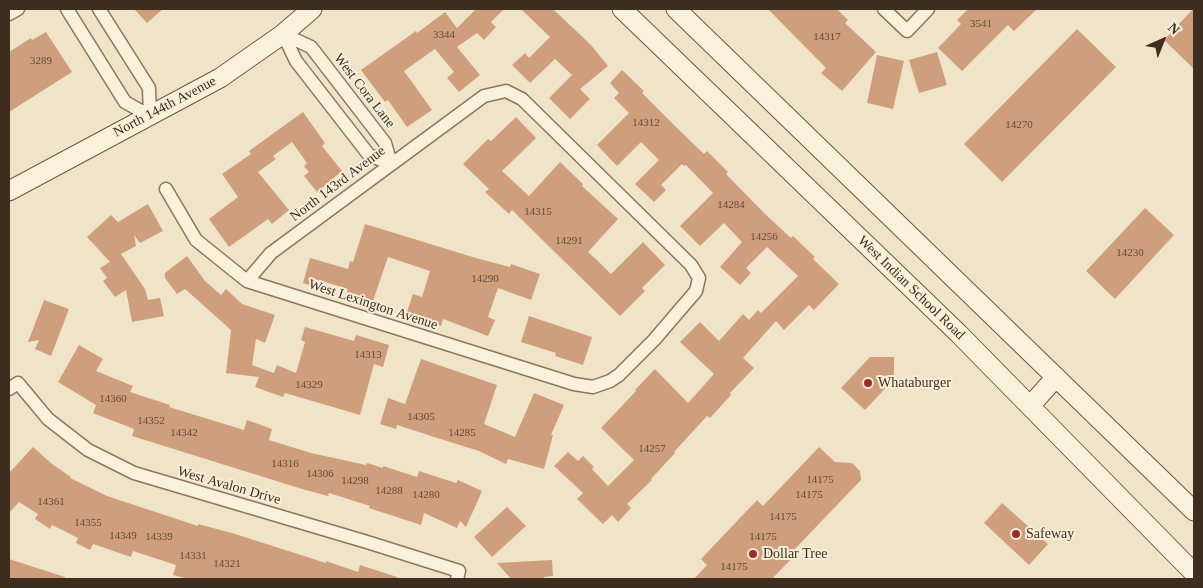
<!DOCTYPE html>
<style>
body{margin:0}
#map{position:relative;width:1203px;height:588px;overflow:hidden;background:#f0e4c8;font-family:"Times New Roman",serif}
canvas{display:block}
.frame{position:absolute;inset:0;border:10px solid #3d2e20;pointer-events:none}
.north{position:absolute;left:1138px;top:15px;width:50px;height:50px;-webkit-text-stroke:4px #f7eed8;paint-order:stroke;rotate:44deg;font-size:14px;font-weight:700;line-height:20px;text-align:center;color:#3d2e20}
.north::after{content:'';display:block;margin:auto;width:18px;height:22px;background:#3d2e20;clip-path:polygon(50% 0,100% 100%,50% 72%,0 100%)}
</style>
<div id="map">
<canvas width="1203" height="588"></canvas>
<div class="frame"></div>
<div class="north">N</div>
</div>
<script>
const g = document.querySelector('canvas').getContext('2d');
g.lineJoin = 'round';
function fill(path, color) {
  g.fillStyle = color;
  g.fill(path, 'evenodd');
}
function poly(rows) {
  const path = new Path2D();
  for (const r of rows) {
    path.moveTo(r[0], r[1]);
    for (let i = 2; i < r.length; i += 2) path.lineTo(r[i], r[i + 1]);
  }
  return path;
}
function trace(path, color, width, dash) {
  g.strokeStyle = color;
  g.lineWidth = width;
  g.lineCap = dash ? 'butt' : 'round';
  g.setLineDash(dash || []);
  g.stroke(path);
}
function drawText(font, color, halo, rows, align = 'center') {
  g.font = font + ' "Times New Roman",serif';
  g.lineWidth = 4;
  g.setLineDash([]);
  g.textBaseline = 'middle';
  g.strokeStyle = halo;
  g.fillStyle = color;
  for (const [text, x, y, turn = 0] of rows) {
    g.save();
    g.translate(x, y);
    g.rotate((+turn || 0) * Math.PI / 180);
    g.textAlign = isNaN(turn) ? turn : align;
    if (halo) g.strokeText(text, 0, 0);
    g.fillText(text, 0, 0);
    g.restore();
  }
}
fill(poly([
 [134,9,163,9,147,23],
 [476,9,504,9,491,22,496,27,484,40,477,33,457,47,480,75,459,92,447,78,454,72,435,49,404,71,432,110,407,127,388,100,385,102,361,70,416,31,417,33,445,12,457,28],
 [521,9,553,9,591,45,608,66,580,89,590,99,570,119,549,98,572,75,555,59,530,83,512,65,525,53,529,58,550,37],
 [768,9,837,9,848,20,845,23,876,52,842,91,821,73,826,68],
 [968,9,1037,9,1014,31,1008,25,962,71,938,48,961,24,957,20],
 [1193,9,1194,9,1194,69,1164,40],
 [1077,29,1116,67,1002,182,964,144],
 [46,32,72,72,9,112,9,52,31,38,32,40],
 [937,52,947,85,919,93,909,60],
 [877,55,904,61,893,109,867,103],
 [622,70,644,91,642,93,678,129,704,154,707,151,728,172,726,174,765,214,791,238,793,236,815,257,813,259,839,284,814,310,809,305,784,330,776,321,743,358,754,368,730,393,731,395,710,418,707,416,674,452,675,453,651,479,652,480,627,504,631,508,618,522,612,515,603,524,577,499,583,493,554,466,568,452,578,461,583,456,594,467,592,469,608,486,634,460,601,428,636,391,635,390,655,369,688,403,714,374,680,342,700,322,719,341,743,314,749,320,758,310,761,313,798,276,767,247,746,268,751,273,740,285,720,267,742,242,724,223,700,246,680,226,713,193,686,165,684,166,682,164,661,185,666,190,654,202,635,184,659,160,641,142,617,166,597,145,629,113,614,98,619,93,610,83],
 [303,112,325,143,322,146,342,171,317,192,304,176,309,172,304,166,307,163,292,142,273,156,276,159,258,172,289,210,272,224,268,219,229,247,209,219,238,197,222,174,251,154,249,151],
 [516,117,536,138,502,171,529,196,560,162,583,184,582,186,618,219,588,252,597,260,611,274,643,242,665,265,642,288,645,291,620,316,512,210,509,214,485,192,489,189,463,164,488,139,491,141],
 [148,204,163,231,140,243,134,235,136,246,121,254,145,289,148,300,160,298,164,316,132,322,126,290,115,297,103,281,107,278,100,268,110,262,87,237,111,215,118,222],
 [1145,208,1174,235,1115,299,1086,271],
 [365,224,476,258,510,267,511,264,540,274,531,300,498,288,488,317,495,320,488,336,443,319,441,326,406,315,413,294,422,297,430,271,388,257,373,301,347,292,348,289,322,281,320,288,303,283,310,258,348,269,350,261,353,262],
 [187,256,205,281,221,295,226,289,242,304,275,315,265,343,256,339,252,365,274,373,277,365,296,373,305,342,301,340,305,327,354,341,356,335,389,345,383,367,374,364,360,415,285,393,283,397,255,387,259,377,226,373,231,330,185,289,177,294,165,278,165,273],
 [44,300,69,309,51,356,35,349,39,340,28,342],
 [529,316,592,337,583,365,555,356,556,353,521,342],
 [79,345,103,359,96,371,133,386,130,392,170,405,169,407,244,430,247,420,272,429,269,440,311,453,366,465,367,463,383,468,383,466,417,477,419,471,456,483,458,480,482,491,466,527,460,521,457,528,424,513,421,525,369,508,370,506,329,493,328,496,302,489,132,436,134,429,93,413,96,405,58,382],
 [870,357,894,357,894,379,865,410,841,388],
 [421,359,497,385,484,424,515,437,534,393,564,405,551,435,553,435,544,469,508,459,506,464,479,451,431,436,397,425,396,429,380,424,388,398,405,404],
 [33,447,52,464,71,477,70,478,107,496,198,526,198,524,232,533,326,563,326,561,358,572,360,565,397,577,397,579,188,579,173,575,176,565,133,551,131,557,93,544,90,550,76,543,78,538,52,525,50,529,35,519,38,514,19,502,9,513,9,473],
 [819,447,835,462,852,463,860,471,861,480,794,550,797,553,772,579,694,579,707,565,701,559,757,500,763,506],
 [1002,503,1048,544,1029,565,984,523],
 [507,507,526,526,492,557,474,537],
 [9,559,65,577,65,579,9,579],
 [552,560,553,576,544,577,545,579,511,579,497,563]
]), '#cf9f7d');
const street = poly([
 [67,9,125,102,150,116],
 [99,9,149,88,150,116],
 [884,9,907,31,928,9],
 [9,14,18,9],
 [283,34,311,47,385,143,391,164],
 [283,34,296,61,369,155,391,164],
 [166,189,196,240,247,281,574,384,593,387,610,381,619,375,654,340,696,291,699,278,691,265,522,99,506,91,484,96,271,253,247,281],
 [9,389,18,383,48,419,88,450,134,473,367,542,459,571,457,579]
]);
const secondary = poly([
 [622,9,958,333,1194,573],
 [676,9,1194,511],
 [9,191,220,78,283,34,312,9],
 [1030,406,1056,377]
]);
trace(street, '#8d765c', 15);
trace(secondary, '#6f573f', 21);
trace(street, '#faf1dc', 12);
trace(secondary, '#faf1dc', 19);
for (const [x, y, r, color] of [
 [868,383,5,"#9e2a2b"],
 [1016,534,5,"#9e2a2b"],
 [753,554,5,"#9e2a2b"]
]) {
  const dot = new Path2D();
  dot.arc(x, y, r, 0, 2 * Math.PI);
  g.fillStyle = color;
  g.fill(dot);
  trace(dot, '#f7eed8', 2);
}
drawText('11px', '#624a37', null, [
 ["3541",981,24],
 ["3344",444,35],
 ["14317",827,37],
 ["3289",41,61],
 ["14312",646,123],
 ["14270",1019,125],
 ["14284",731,205],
 ["14315",538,212],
 ["14256",764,237],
 ["14291",569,241],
 ["14230",1130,253],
 ["14290",485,279],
 ["14313",368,355],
 ["14329",309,385],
 ["14360",113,399],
 ["14305",421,417],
 ["14352",151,421],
 ["14342",184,433],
 ["14285",462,433],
 ["14257",652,449],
 ["14316",285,464],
 ["14306",320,474],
 ["14175",820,480],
 ["14298",355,481],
 ["14288",389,491],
 ["14280",426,495],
 ["14175",809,495],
 ["14361",51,502],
 ["14175",783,517],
 ["14355",88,523],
 ["14349",123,536],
 ["14339",159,537],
 ["14175",763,537],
 ["14331",193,556],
 ["14321",227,564],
 ["14175",734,567]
]);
drawText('14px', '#3d2e20', '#f7eed8', [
 ["West Cora Lane",364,91,52],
 ["North 144th Avenue",165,107,-28],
 ["North 143rd Avenue",338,184,-37],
 ["West Indian School Road",911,288,44],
 ["West Lexington Avenue",373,305,18],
 ["West Avalon Drive",229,486,16]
]);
drawText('14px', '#3d2e20', '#f7eed8', [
 ["Whataburger",878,383],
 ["Safeway",1026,534],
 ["Dollar Tree",763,554]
], 'left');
</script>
